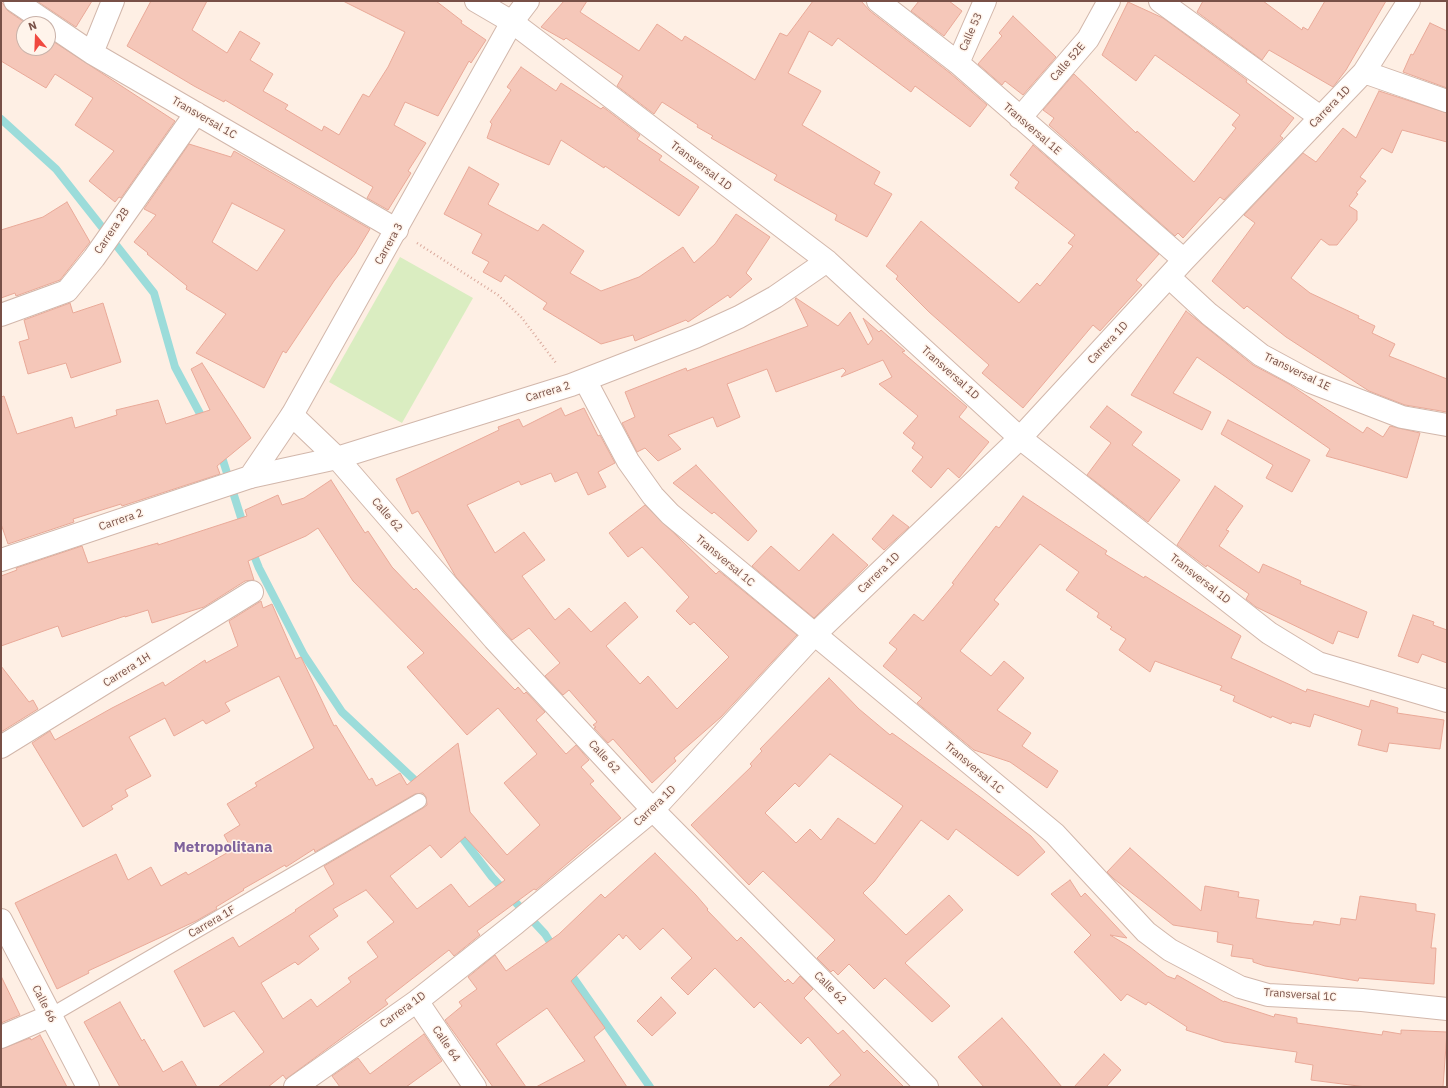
<!DOCTYPE html>
<style>
body{margin:0}
#map{position:relative;width:1448px;height:1088px;overflow:hidden;background:#feefe4;font-family:"IBM Plex Sans",sans-serif}
canvas{display:block}
.frame{position:absolute;inset:0;border:2px solid #785047;pointer-events:none}
.north{position:absolute;left:16px;top:16px;width:40px;height:40px;box-sizing:border-box;background:#fff4eb;border:1px solid #c9b2a9;border-radius:50%;rotate:341deg;font-size:11px;font-weight:700;line-height:16px;text-align:center;color:#785047}
.north::after{content:'';display:block;margin:auto;width:14px;height:18px;background:#f04940;clip-path:polygon(50% 0,100% 100%,50% 72%,0 100%)}
</style>
<div id="map">
<canvas width="1448" height="1088"></canvas>
<div class="frame"></div>
<div class="north">N</div>
</div>
<script>
const g = document.querySelector('canvas').getContext('2d');
g.lineJoin = 'round';
function fill(path, color) {
  g.fillStyle = color;
  g.fill(path, 'evenodd');
}
function poly(rows) {
  const path = new Path2D();
  for (const r of rows) {
    path.moveTo(r[0], r[1]);
    for (let i = 2; i < r.length; i += 2) path.lineTo(r[i], r[i + 1]);
  }
  return path;
}
function trace(path, color, width, dash) {
  g.strokeStyle = color;
  g.lineWidth = width;
  g.lineCap = dash ? 'butt' : 'round';
  g.setLineDash(dash || []);
  g.stroke(path);
}
function drawText(font, color, halo, rows, align = 'center') {
  g.font = font + ' "IBM Plex Sans",sans-serif';
  g.lineWidth = 3;
  g.setLineDash([]);
  g.textBaseline = 'middle';
  g.strokeStyle = halo;
  g.fillStyle = color;
  for (const [text, x, y, turn = 0] of rows) {
    g.save();
    g.translate(x, y);
    g.rotate((+turn || 0) * Math.PI / 180);
    g.textAlign = isNaN(turn) ? turn : align;
    if (halo) g.strokeText(text, 0, 0);
    g.fillText(text, 0, 0);
    g.restore();
  }
}
fill(poly([
 [400,257,473,298,402,423,329,382]
]), '#daedc1');
trace(poly([
 [1,119,56,169,154,293,175,367,205,423],
 [220,451,244,527],
 [251,548,259,568,304,655,342,712,421,786],
 [457,831,492,877,545,934,555,950],
 [568,970,650,1087]
]), '#9cdcda', 8);
const building = poly([
 [1,1,8,11,27,24,24,24,24,48,48,48,48,38,175,121,121,198,119,197,115,202,89,181,114,151,75,125,93,98,55,74,46,88,1,61,1,1],
 [37,1,92,1,76,27,37,1],
 [151,1,207,1,192,30,227,53,240,31,260,43,250,60,273,74,263,91,288,105,285,109,322,131,324,126,339,135,363,94,369,97,388,67,405,32,343,1,436,1,462,21,461,23,486,40,471,63,469,61,438,116,405,102,394,125,426,143,408,171,411,173,388,210,367,198,373,187,225,100,224,102,194,86,127,46,151,1],
 [564,1,587,1,580,12,639,51,657,24,682,41,685,36,755,80,780,33,787,36,813,1,861,1,870,11,950,73,987,105,970,127,915,86,911,92,838,38,832,46,809,31,788,73,821,91,802,125,880,172,874,184,892,194,867,237,835,220,837,215,774,180,777,175,711,138,713,136,697,127,698,125,662,102,654,114,617,86,623,76,566,38,564,40,541,27,564,1],
 [919,1,949,1,962,11,944,36,911,11,919,1],
 [1203,1,1263,1,1302,30,1303,27,1308,30,1325,1,1386,1,1346,70,1333,87,1269,50,1262,60,1197,12,1203,1],
 [1128,2,1163,18,1247,80,1246,82,1294,118,1280,136,1283,138,1224,200,1220,197,1183,238,1178,233,1175,236,1049,125,1054,118,1043,110,1074,74,1136,133,1137,131,1194,182,1236,128,1232,125,1240,115,1155,55,1136,81,1102,55,1128,2],
 [1013,16,1056,57,1023,95,1005,81,1002,85,978,64,1002,36,999,33,1013,16],
 [1430,23,1447,31,1447,88,1403,72,1411,54,1413,55,1430,23],
 [521,67,556,91,561,83,601,109,603,107,640,135,637,139,662,156,659,160,699,187,679,216,605,166,604,168,561,140,549,165,487,138,492,124,490,122,511,90,507,87,521,67],
 [1379,91,1447,113,1447,142,1402,130,1392,153,1382,148,1360,177,1366,181,1356,193,1358,194,1349,206,1357,211,1357,220,1337,245,1329,245,1321,239,1291,278,1310,293,1359,316,1358,318,1375,326,1372,333,1395,344,1389,356,1447,379,1447,412,1405,405,1369,391,1286,337,1247,306,1244,309,1212,281,1255,223,1244,215,1303,153,1316,162,1343,128,1356,138,1379,91],
 [189,144,231,157,234,151,370,229,355,254,334,281,286,353,283,351,264,388,196,353,226,314,186,289,187,286,147,254,148,253,134,242,156,215,144,209,189,144],
 [232,203,285,230,257,271,212,242,232,203],
 [1033,145,1159,254,1136,280,1142,285,1100,331,1093,325,1023,408,982,373,989,365,929,312,896,279,898,276,886,266,921,221,1019,303,1037,283,1040,286,1073,246,1068,243,1075,235,1015,188,1019,182,1010,175,1033,145],
 [469,167,499,184,488,204,489,205,538,231,543,224,584,251,570,273,601,291,639,277,683,247,694,263,715,244,736,214,770,237,746,273,752,279,730,298,728,295,688,322,686,320,635,341,633,335,601,344,543,309,547,303,505,275,501,282,483,272,489,262,472,253,482,234,444,214,469,167],
 [67,202,90,242,60,280,16,296,15,293,1,298,1,230,43,217,67,202],
 [796,298,838,326,850,312,868,345,873,339,863,318,879,332,881,330,905,351,902,352,967,407,959,417,989,442,959,478,948,468,931,488,912,471,923,457,912,448,915,443,903,433,918,416,879,384,892,377,883,360,841,377,846,371,843,368,776,392,767,369,727,384,740,417,717,427,713,417,668,435,681,449,658,461,645,448,637,452,622,423,635,417,625,392,686,368,687,371,808,326,795,299,796,298],
 [70,303,73,313,103,303,121,362,71,378,66,363,28,374,19,342,29,339,24,320,70,303],
 [1186,311,1253,365,1289,384,1363,433,1367,427,1383,437,1390,426,1420,433,1407,478,1326,456,1330,449,1197,357,1173,393,1211,412,1202,430,1131,395,1186,311],
 [202,363,251,438,217,466,220,474,122,506,121,504,73,519,74,522,8,544,1,524,1,397,4,396,17,434,72,417,75,428,117,415,116,410,158,400,166,424,210,410,191,369,202,363],
 [1107,406,1142,432,1132,445,1180,480,1148,522,1087,475,1111,443,1090,427,1107,406],
 [561,408,565,416,584,408,598,436,600,435,615,463,598,472,606,487,588,495,577,472,555,482,551,473,521,485,519,481,467,505,495,553,524,532,545,560,522,576,555,620,569,608,591,632,625,602,638,617,606,646,640,684,648,676,677,709,729,657,694,622,690,625,676,611,689,597,642,547,628,557,609,533,645,505,716,574,719,571,797,635,721,717,674,758,676,761,652,783,613,739,608,743,594,728,596,727,593,725,597,722,569,690,563,695,545,676,560,663,529,628,512,640,456,577,418,511,412,514,396,479,499,430,498,427,519,419,523,427,561,408],
 [1228,420,1310,460,1292,492,1266,478,1273,465,1221,434,1228,420],
 [696,465,757,531,748,541,714,512,712,514,673,483,696,465],
 [331,480,365,533,368,531,392,567,414,590,416,588,515,690,518,687,524,694,526,692,545,712,536,720,566,754,576,745,589,760,581,767,594,781,590,784,621,818,536,890,534,889,477,931,480,935,454,956,449,950,385,1000,388,1004,286,1079,283,1075,268,1087,218,1087,264,1052,234,1011,204,1027,174,971,233,937,239,947,296,911,295,910,334,884,324,866,423,808,427,805,426,797,423,793,415,794,315,852,314,849,286,867,285,865,243,889,244,890,216,907,217,909,196,921,88,971,89,973,57,989,15,903,116,854,128,880,151,867,161,886,186,872,188,875,232,850,224,835,240,825,227,804,257,786,255,783,314,748,279,676,225,703,230,711,206,724,203,720,174,736,165,718,129,737,151,776,125,790,128,796,111,806,113,809,83,827,32,743,50,731,55,740,112,708,163,682,165,686,205,660,206,663,238,646,229,621,261,601,263,608,272,604,296,659,301,657,334,726,336,725,369,780,372,778,376,786,400,773,407,785,458,743,470,812,507,855,540,825,504,783,537,754,498,708,467,735,407,667,424,653,353,581,318,528,306,536,248,561,254,580,245,581,204,607,152,623,148,610,125,617,125,616,62,637,58,626,1,646,1,576,17,570,16,568,82,546,88,563,158,543,158,545,247,516,245,510,278,495,282,505,304,498,331,480],
 [465,837,505,880,469,907,451,884,417,909,390,876,430,845,441,858,465,837],
 [366,890,394,922,367,942,378,957,348,978,351,982,317,1007,311,999,283,1019,261,983,295,962,298,965,319,949,309,936,338,916,333,909,366,890],
 [1215,486,1243,506,1226,530,1229,531,1219,546,1259,573,1263,564,1301,581,1300,584,1367,612,1358,638,1338,631,1333,644,1256,607,1246,599,1249,594,1207,565,1206,567,1177,545,1215,486],
 [1023,496,1107,551,1105,554,1144,578,1145,576,1241,636,1231,658,1306,692,1307,689,1369,707,1371,700,1398,708,1397,713,1444,720,1440,749,1389,743,1387,752,1358,745,1362,730,1314,714,1310,727,1292,722,1291,724,1272,716,1271,718,1233,701,1235,696,1220,690,1222,686,1155,661,1150,672,1119,650,1126,639,1110,629,1112,627,1097,617,1099,613,1066,590,1079,572,1040,544,994,600,999,604,960,651,991,676,1004,661,1024,678,997,710,1031,733,1022,746,1058,771,1047,788,1010,762,974,750,917,703,922,698,883,666,897,649,889,643,914,614,923,621,954,584,952,583,996,526,999,528,1023,496],
 [893,515,909,527,884,550,872,539,893,515],
 [833,534,868,565,814,618,752,566,771,546,799,571,833,534],
 [1413,615,1434,622,1433,625,1447,630,1447,663,1422,654,1418,663,1398,656,1413,615],
 [1,666,29,702,33,700,38,709,1,732,1,666],
 [829,678,859,709,890,735,892,733,980,797,1031,836,1045,852,1018,876,956,829,948,840,921,820,874,882,863,893,906,935,949,895,963,910,905,963,950,1006,932,1022,885,978,874,989,849,964,838,975,833,970,831,972,817,958,835,940,763,871,749,885,691,825,752,766,750,764,762,751,760,749,829,678],
 [830,754,903,806,875,844,838,818,821,840,810,829,796,843,765,813,795,783,799,787,830,754],
 [1130,848,1201,911,1205,886,1239,892,1238,897,1259,900,1256,918,1292,923,1313,925,1314,921,1340,925,1341,918,1356,920,1360,896,1416,904,1416,911,1435,914,1431,948,1436,948,1434,984,1359,978,1358,981,1265,966,1253,962,1253,959,1231,956,1233,945,1217,942,1218,932,1173,925,1114,879,1107,872,1130,848],
 [655,853,696,895,708,909,707,910,737,941,741,937,785,982,788,979,793,984,800,976,813,989,804,998,838,1034,843,1030,864,1053,867,1050,904,1087,828,1087,841,1075,808,1037,801,1044,760,1002,754,1008,715,968,688,995,671,978,692,958,663,928,640,950,626,935,623,939,619,934,571,981,605,1028,594,1037,627,1087,536,1087,585,1061,547,1008,496,1044,526,1087,493,1087,445,1020,462,1006,459,1002,477,989,468,977,495,955,506,971,559,934,601,894,605,898,655,853],
 [1070,880,1081,897,1085,893,1127,938,1110,935,1130,947,1167,976,1175,979,1177,975,1224,1002,1224,1001,1274,1017,1275,1014,1297,1018,1297,1023,1382,1035,1383,1031,1401,1034,1401,1030,1447,1032,1443,1087,1366,1087,1311,1080,1313,1065,1295,1062,1297,1052,1224,1042,1186,1030,1187,1027,1148,1002,1146,1005,1127,994,1121,1001,1074,952,1091,935,1051,894,1070,880],
 [1,976,20,1015,1,1023,1,976],
 [661,997,676,1013,652,1036,637,1021,661,997],
 [120,1002,142,1041,144,1039,163,1072,182,1061,197,1087,120,1087,84,1022,120,1002],
 [1002,1018,1027,1046,1062,1087,984,1087,958,1057,1002,1018],
 [424,1034,442,1061,406,1087,340,1087,332,1076,358,1058,370,1074,424,1034],
 [40,1035,67,1087,1,1087,1,1049,30,1038,31,1040,40,1035],
 [1104,1054,1121,1070,1106,1087,1074,1087,1104,1054]
]);
fill(building, '#f5c7b9');
trace(building, '#e9a998', 1);
const service = poly([
 [50,1016,419,801]
]);
const minor = poly([
 [15,1,92,53,397,230],
 [476,1,512,22,827,261,1020,438,1269,633,1318,663,1447,701],
 [878,1,958,63,1184,260],
 [1160,1,1320,117],
 [92,53,113,1],
 [958,63,985,1],
 [1364,72,1447,101],
 [1020,118,1088,39,1109,1],
 [1169,277,1209,314,1261,355,1311,382,1402,417,1447,425],
 [1,315,67,291,94,258,196,113],
 [585,380,628,461,653,496,670,514,1055,834,1146,932,1170,950,1240,987,1268,995,1362,1000,1447,1009],
 [292,415,337,458,494,639,653,810,927,1087],
 [250,477,337,458,571,385,695,337,739,317,775,297,827,261],
 [1,747,252,592],
 [417,1001,475,1087],
 [1,1037,50,1016],
 [295,1087,417,1001,516,923,653,810,814,635,1020,438,1184,260,1364,72,1409,1]
]);
const tertiary = poly([
 [1,560,250,477,292,415,512,22,528,1],
 [1,920,88,1087]
]);
trace(service, '#d2b7ab', 16);
trace(minor, '#d2b7ab', 24);
trace(tertiary, '#d2b7ab', 24);
trace(poly([
 [417,243,498,295,522,318,556,363]
]), '#daa99c', 2.5, [1, 3]);
trace(service, '#fff', 14);
trace(minor, '#fff', 22);
trace(tertiary, '#fff', 22);
drawText('11px', '#785047', '#fff4eb', [
 ["Calle 53",971,32,-66],
 ["Calle 52E",1068,62,-49],
 ["Carrera 1D",1330,107,-46],
 ["Transversal 1C",204,118,30],
 ["Transversal 1E",1032,129,41],
 ["Transversal 1D",701,166,37],
 ["Carrera 2B",112,231,-56],
 ["Carrera 3",389,244,-61],
 ["Carrera 1D",1108,343,-47],
 ["Transversal 1E",1297,372,26],
 ["Transversal 1D",950,373,42],
 ["Carrera 2",548,392,-17],
 ["Calle 62",387,515,49],
 ["Carrera 2",121,520,-19],
 ["Transversal 1C",725,561,40],
 ["Carrera 1D",879,573,-44],
 ["Transversal 1D",1200,579,38],
 ["Carrera 1H",127,670,-32],
 ["Calle 62",604,757,47],
 ["Transversal 1C",974,768,40],
 ["Carrera 1D",655,806,-44],
 ["Carrera 1F",212,922,-30],
 ["Calle 62",830,988,45],
 ["Transversal 1C",1300,995,4],
 ["Calle 66",44,1004,63],
 ["Carrera 1D",403,1010,-36],
 ["Calle 64",446,1044,56]
]);
drawText('bold 15px', '#7f629c', '#fff4eb', [
 ["Metropolitana",223,848]
]);
</script>
